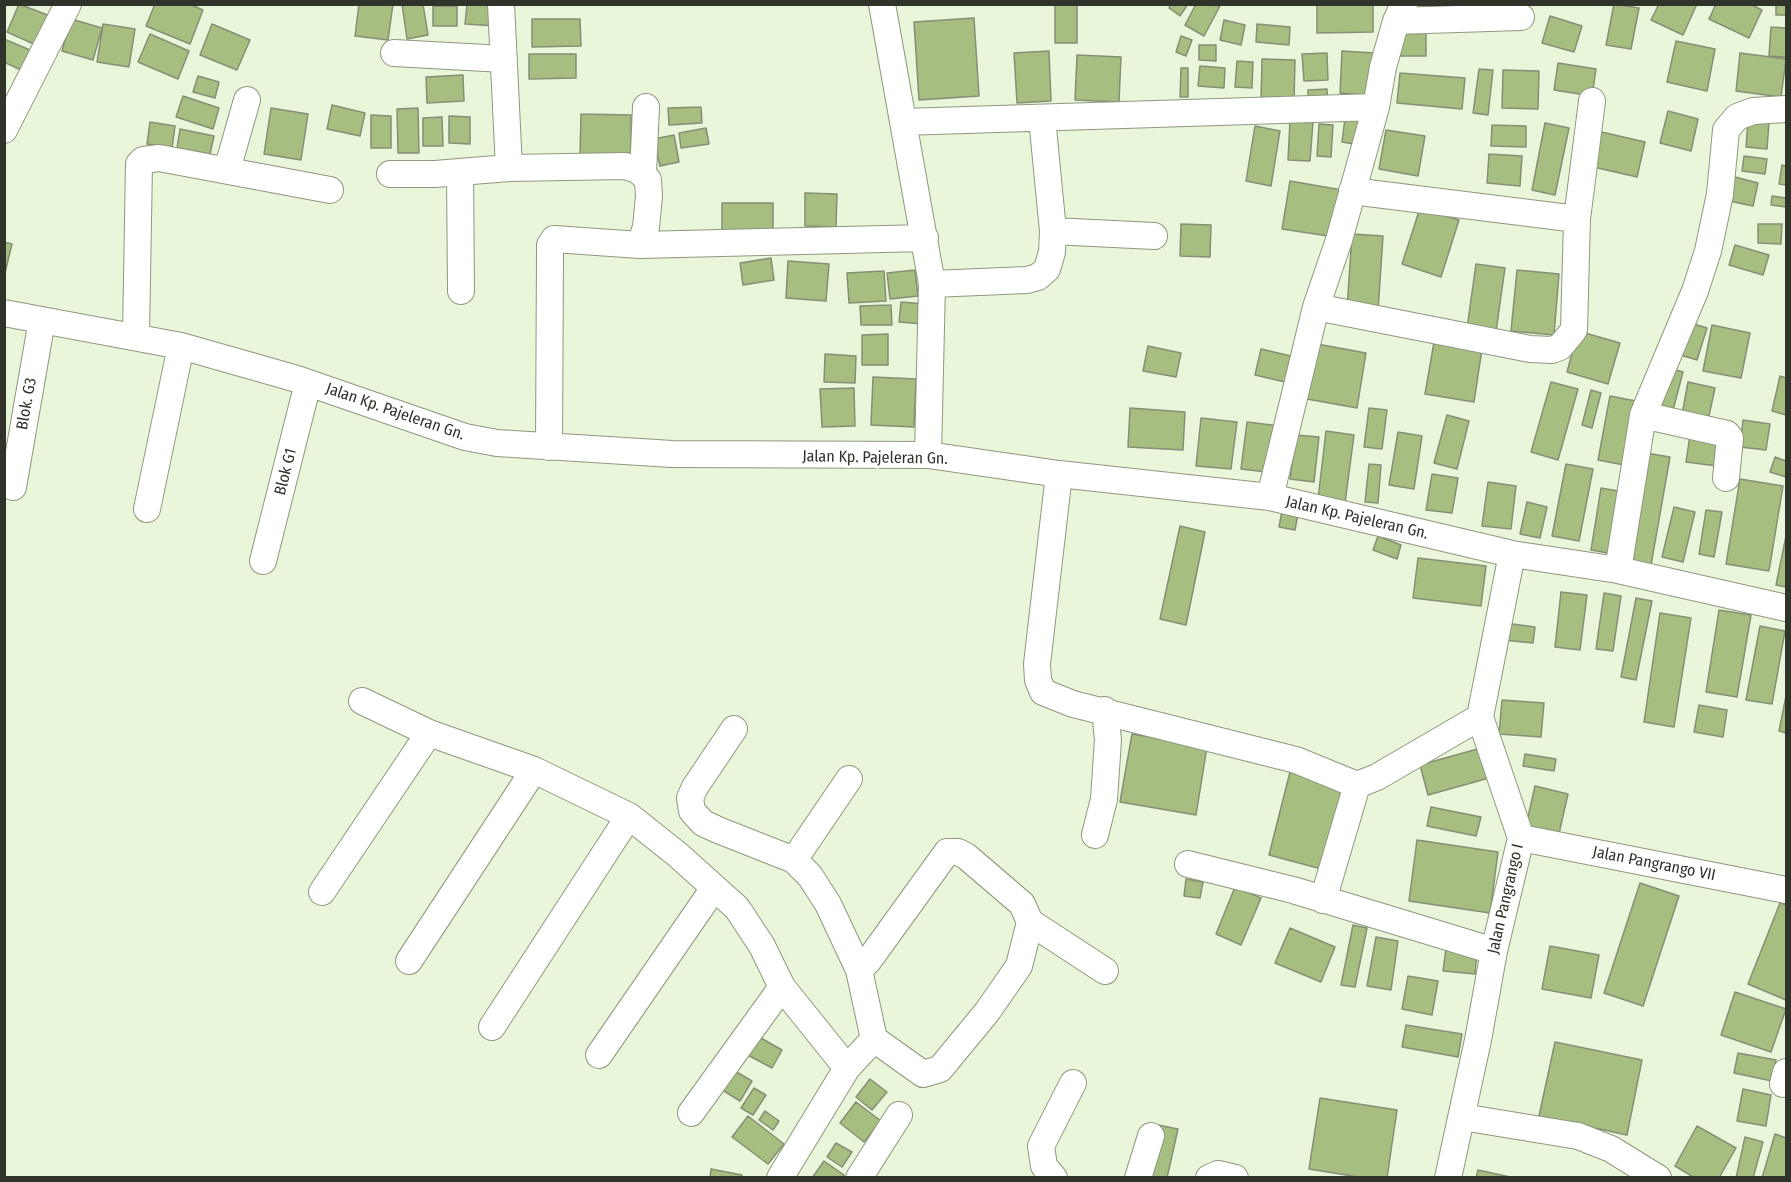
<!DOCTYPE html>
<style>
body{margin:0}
#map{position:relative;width:1791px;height:1182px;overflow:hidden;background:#eaf6da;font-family:"Fira Sans Condensed",sans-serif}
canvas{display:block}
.frame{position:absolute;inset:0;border:6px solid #2f3329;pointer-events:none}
</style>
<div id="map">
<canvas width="1791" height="1182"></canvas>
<div class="frame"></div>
</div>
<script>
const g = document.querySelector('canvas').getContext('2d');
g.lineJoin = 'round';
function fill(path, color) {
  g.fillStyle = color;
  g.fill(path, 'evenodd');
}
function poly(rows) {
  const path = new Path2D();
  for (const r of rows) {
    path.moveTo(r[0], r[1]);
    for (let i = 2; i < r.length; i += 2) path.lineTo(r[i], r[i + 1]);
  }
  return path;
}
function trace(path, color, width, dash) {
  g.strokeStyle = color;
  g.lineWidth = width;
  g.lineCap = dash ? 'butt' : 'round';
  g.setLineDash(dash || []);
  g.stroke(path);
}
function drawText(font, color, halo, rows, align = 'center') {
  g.font = font + ' "Fira Sans Condensed",sans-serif';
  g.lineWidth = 5;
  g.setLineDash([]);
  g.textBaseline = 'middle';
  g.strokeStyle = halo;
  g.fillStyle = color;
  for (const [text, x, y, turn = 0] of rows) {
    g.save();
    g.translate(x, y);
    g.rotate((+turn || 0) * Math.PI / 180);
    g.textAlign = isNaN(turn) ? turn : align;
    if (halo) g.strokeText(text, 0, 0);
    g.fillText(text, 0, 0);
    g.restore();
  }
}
const building = poly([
 [19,4,50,16,36,45,7,32,19,4],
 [155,4,189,4,203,10,190,44,146,26,155,4],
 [359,4,393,4,388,40,355,36,359,4],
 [402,4,423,4,428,35,407,39,402,4],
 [467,4,498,4,496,26,465,24,467,4],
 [1055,4,1077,4,1077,43,1055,43,1055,4],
 [1171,4,1188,4,1180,16,1169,8,1171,4],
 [1196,4,1220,6,1204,36,1185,25,1196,4],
 [1317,4,1373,4,1373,32,1317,33,1317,4],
 [1614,4,1639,8,1631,49,1606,45,1614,4],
 [1659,4,1697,4,1683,35,1651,20,1659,4],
 [1716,4,1750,4,1762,10,1749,38,1709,19,1716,4],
 [1776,4,1786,4,1786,15,1776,15,1776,4],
 [433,6,457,6,457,26,433,26,433,6],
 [1550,16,1582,26,1574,52,1542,43,1550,16],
 [974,18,979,96,919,100,914,22,974,18],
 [71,19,102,28,93,60,62,51,71,19],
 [532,19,580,19,581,46,532,47,532,19],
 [1224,20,1245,25,1241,45,1220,40,1224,20],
 [103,24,135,29,129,67,97,62,103,24],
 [212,24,250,40,237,70,200,55,212,24],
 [1257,24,1290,27,1289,45,1256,42,1257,24],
 [1771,27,1786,28,1786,57,1769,56,1771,27],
 [1426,33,1426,56,1397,56,1397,34,1426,33],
 [150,34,189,51,178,79,138,62,150,34],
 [1181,36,1192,40,1186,56,1176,52,1181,36],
 [4,39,30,50,21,70,4,62,4,39],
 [1676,41,1715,49,1707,91,1667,82,1676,41],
 [1199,45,1216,45,1216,61,1199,60,1199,45],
 [1049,51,1051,101,1017,103,1014,53,1049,51],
 [1342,51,1375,53,1372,96,1340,93,1342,51],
 [1327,53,1328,80,1304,81,1302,54,1327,53],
 [1740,53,1786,59,1781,97,1736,91,1740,53],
 [529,54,576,54,576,78,529,79,529,54],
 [1077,55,1121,57,1119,102,1075,100,1077,55],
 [1262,59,1295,60,1294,102,1261,101,1262,59],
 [1237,61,1253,62,1252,88,1235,87,1237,61],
 [1558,63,1596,69,1592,96,1554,90,1558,63],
 [1200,66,1225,68,1224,88,1198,86,1200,66],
 [1181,68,1188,68,1188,97,1180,97,1181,68],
 [1479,69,1493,70,1488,115,1473,113,1479,69],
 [1503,70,1539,71,1538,109,1502,108,1503,70],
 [1400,73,1465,78,1462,109,1397,103,1400,73],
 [463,75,464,101,427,103,426,77,463,75],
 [198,76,219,82,215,98,193,92,198,76],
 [1327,89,1328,107,1308,107,1308,90,1327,89],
 [183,96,219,108,213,129,176,117,183,96],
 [332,105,365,113,360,136,327,129,332,105],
 [701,107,702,123,669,125,668,108,701,107],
 [271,108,308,114,301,160,264,154,271,108],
 [418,108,419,153,398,153,397,109,418,108],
 [1668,111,1698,119,1691,151,1660,143,1668,111],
 [581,114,631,115,631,155,580,155,581,114],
 [371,115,391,116,391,148,371,148,371,115],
 [449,116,470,117,470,144,449,143,449,116],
 [442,117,443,146,423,146,423,118,442,117],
 [1345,118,1364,121,1360,145,1342,142,1345,118],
 [1748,120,1769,122,1767,149,1746,147,1748,120],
 [1290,121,1313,122,1310,161,1288,160,1290,121],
 [150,122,175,126,172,148,147,144,150,122],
 [1545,123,1569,128,1555,195,1532,190,1545,123],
 [1319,124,1333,125,1331,157,1317,156,1319,124],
 [1492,125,1526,126,1526,147,1491,146,1492,125],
 [1255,126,1280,131,1271,186,1246,181,1255,126],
 [706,128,709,144,681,148,679,133,706,128],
 [180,129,214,136,210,154,177,148,180,129],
 [1386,130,1425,136,1418,176,1379,169,1386,130],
 [1597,131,1645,142,1637,177,1589,166,1597,131],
 [674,135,679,162,660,166,654,139,674,135],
 [1489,154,1522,156,1520,186,1487,183,1489,154],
 [1744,156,1767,159,1765,174,1742,171,1744,156],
 [1782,165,1786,166,1786,185,1779,184,1782,165],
 [1735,177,1758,183,1753,206,1729,201,1735,177],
 [1290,181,1342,190,1335,237,1282,229,1290,181],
 [805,193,837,194,836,227,805,226,805,193],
 [1772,196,1786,198,1786,207,1771,205,1772,196],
 [722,203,773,203,773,234,722,234,722,203],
 [1420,208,1459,220,1441,277,1402,264,1420,208],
 [1181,224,1211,225,1210,257,1180,256,1181,224],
 [1758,224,1782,224,1781,244,1758,243,1758,224],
 [1352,234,1383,236,1378,311,1347,309,1352,234],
 [4,242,12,244,4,277,4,242],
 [1735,245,1769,255,1763,275,1729,265,1735,245],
 [771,258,774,280,743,285,740,263,771,258],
 [788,261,829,264,826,301,786,298,788,261],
 [1476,264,1505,268,1495,339,1466,335,1476,264],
 [915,270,918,296,890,299,887,273,915,270],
 [1517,270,1559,274,1554,335,1511,331,1517,270],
 [884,271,886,301,849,303,847,273,884,271],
 [901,302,925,304,923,324,899,322,901,302],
 [891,305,892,325,861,325,860,306,891,305],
 [1684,321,1707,328,1697,360,1674,353,1684,321],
 [1712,325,1750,333,1741,378,1703,371,1712,325],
 [1578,331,1620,343,1608,384,1567,372,1578,331],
 [888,334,888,365,862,365,862,335,888,334],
 [1434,342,1482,349,1474,402,1425,394,1434,342],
 [1317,344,1366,353,1357,408,1307,399,1317,344],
 [1148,346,1181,353,1176,377,1143,371,1148,346],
 [1261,349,1291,356,1285,382,1255,375,1261,349],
 [825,354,856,356,855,383,824,382,825,354],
 [1665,367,1683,372,1673,410,1655,405,1665,367],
 [1780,376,1786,378,1786,415,1772,411,1780,376],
 [873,377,916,379,914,427,871,425,873,377],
 [1551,382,1578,389,1558,460,1531,452,1551,382],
 [1688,382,1715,388,1707,425,1681,420,1688,382],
 [854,388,855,426,822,427,820,389,854,388],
 [1591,390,1601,393,1592,428,1582,425,1591,390],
 [1610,396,1636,401,1624,465,1598,460,1610,396],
 [1130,408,1185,412,1183,450,1128,447,1130,408],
 [1369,408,1387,410,1382,449,1364,447,1369,408],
 [1447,415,1469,421,1457,469,1434,463,1447,415],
 [1201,418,1237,422,1231,469,1196,466,1201,418],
 [1743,420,1770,424,1766,450,1740,447,1743,420],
 [1247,422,1280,426,1275,473,1241,469,1247,422],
 [1326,431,1354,435,1345,503,1318,499,1326,431],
 [1398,432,1422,436,1414,489,1389,485,1398,432],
 [1296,435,1319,437,1314,482,1290,479,1296,435],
 [1690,435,1721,439,1717,466,1686,462,1690,435],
 [1646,453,1670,457,1651,565,1627,561,1646,453],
 [1775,457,1786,461,1786,477,1770,472,1775,457],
 [1369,464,1381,465,1378,503,1365,502,1369,464],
 [1566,464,1593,469,1579,541,1552,536,1566,464],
 [1432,474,1458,478,1452,513,1426,510,1432,474],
 [1740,479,1783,486,1769,571,1726,564,1740,479],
 [1488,482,1516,486,1511,529,1482,526,1488,482],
 [1601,488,1618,491,1608,553,1591,550,1601,488],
 [1527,502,1547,507,1540,538,1520,534,1527,502],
 [1674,507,1695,512,1683,562,1662,557,1674,507],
 [1706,510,1722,512,1714,557,1699,554,1706,510],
 [1282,511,1298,514,1295,530,1279,527,1282,511],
 [1180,526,1205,532,1186,625,1160,619,1180,526],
 [1378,536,1401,545,1397,559,1373,550,1378,536],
 [1786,536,1786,587,1776,585,1786,536],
 [1418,558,1486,566,1481,606,1413,598,1418,558],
 [1561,592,1587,595,1580,650,1555,647,1561,592],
 [1604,593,1621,596,1613,651,1596,649,1604,593],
 [1636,598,1652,601,1636,680,1621,677,1636,598],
 [1719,610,1751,615,1737,697,1706,692,1719,610],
 [1660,613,1691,618,1674,727,1644,722,1660,613],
 [1505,623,1535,627,1533,643,1503,640,1505,623],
 [1760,626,1785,631,1772,704,1746,700,1760,626],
 [1786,696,1786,733,1779,731,1786,696],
 [1502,700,1544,703,1541,737,1499,734,1502,700],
 [1699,705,1727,710,1723,737,1694,732,1699,705],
 [1132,734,1207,747,1196,815,1120,802,1132,734],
 [1481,748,1489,778,1428,795,1420,765,1481,748],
 [1525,754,1556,759,1554,771,1523,766,1525,754],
 [1290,772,1350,786,1329,871,1269,855,1290,772],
 [1535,786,1568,794,1558,838,1525,830,1535,786],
 [1431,807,1481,817,1476,836,1427,826,1431,807],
 [1417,840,1498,852,1490,913,1409,901,1417,840],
 [1186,879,1203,882,1200,898,1184,896,1186,879],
 [1640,883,1679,896,1643,1006,1604,993,1640,883],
 [1235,887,1261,898,1241,945,1216,934,1235,887],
 [1780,903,1786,905,1786,1000,1748,984,1780,903],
 [1353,925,1367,928,1355,987,1341,985,1353,925],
 [1290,928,1335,947,1321,982,1275,963,1290,928],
 [1376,937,1398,941,1391,990,1367,986,1376,937],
 [1550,946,1599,955,1591,998,1542,989,1550,946],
 [1446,948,1477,951,1475,974,1443,971,1446,948],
 [1408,976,1438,981,1432,1015,1402,1009,1408,976],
 [1735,992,1786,1009,1771,1052,1721,1035,1735,992],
 [1406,1025,1462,1034,1458,1057,1402,1047,1406,1025],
 [752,1033,782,1050,772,1068,742,1052,752,1033],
 [1555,1042,1642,1060,1627,1135,1539,1116,1555,1042],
 [1738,1053,1776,1060,1772,1081,1734,1073,1738,1053],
 [728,1067,752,1081,740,1101,716,1086,728,1067],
 [870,1079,887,1092,872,1110,856,1097,870,1079],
 [754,1088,766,1095,753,1115,741,1108,754,1088],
 [1743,1089,1771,1095,1766,1126,1737,1121,1743,1089],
 [1320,1098,1397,1110,1387,1178,1365,1178,1309,1169,1320,1098],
 [856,1102,881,1121,864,1142,840,1123,856,1102],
 [765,1111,779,1121,773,1130,759,1120,765,1111],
 [748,1116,784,1144,768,1164,732,1137,748,1116],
 [1158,1125,1178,1129,1167,1178,1146,1178,1158,1125],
 [1697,1126,1736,1148,1719,1178,1695,1178,1675,1166,1697,1126],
 [1775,1134,1786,1138,1786,1178,1762,1178,1775,1134],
 [1745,1137,1763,1142,1753,1178,1736,1178,1745,1137],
 [836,1143,852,1152,842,1167,827,1157,836,1143],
 [824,1161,844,1175,842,1178,812,1178,824,1161],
 [711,1169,742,1175,742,1178,710,1178,711,1169],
 [1478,1170,1515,1178,1476,1178,1478,1170]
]);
fill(building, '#a6be7f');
trace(building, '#858f76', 1.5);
const minor = poly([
 [501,4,509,168,625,166,638,170,648,180,649,196,646,227,640,245],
 [882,4,932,284,928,455],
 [1396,21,1521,17],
 [394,53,504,59],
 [903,122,1376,107,1383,67,1396,21,1404,4],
 [4,130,68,4],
 [227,170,247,100],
 [460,172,461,291],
 [643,173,646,107],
 [390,174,435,174,509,168],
 [1352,191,1577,219],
 [1053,231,1154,236],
 [932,284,1027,280,1038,277,1047,269,1052,252,1053,231,1042,118],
 [1316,307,1530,349,1552,350,1560,347,1574,330,1577,219,1592,101],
 [4,313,181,346,297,379,465,437,497,443,672,454,928,455,1059,474,1270,497,1512,554,1618,570,1786,608],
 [136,336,139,164,143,160,159,158,330,190],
 [1643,415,1727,434,1730,438,1726,478],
 [549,447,550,254,550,245,554,239,640,245,925,238],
 [1059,474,1037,664,1038,680,1043,692,1073,704,1296,760,1357,785,1377,777,1480,717],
 [13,487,42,320],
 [1270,497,1316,307,1339,240,1376,107],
 [147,509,181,346],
 [263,561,308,383],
 [1618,570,1643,415,1695,291,1708,251,1720,194,1726,130,1737,117,1753,111,1786,109],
 [362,701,429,733,534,770,629,816,678,855,737,908,762,946,782,987,847,1068],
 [734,729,695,787,690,798,692,811,703,823,718,830,794,860,810,876,828,904,859,970,874,1039,847,1068,780,1178],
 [1095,835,1104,799,1108,740,1105,710],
 [1521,838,1786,890],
 [794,860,849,779],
 [1188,864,1293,890,1494,951],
 [322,892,429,733],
 [1323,900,1357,785],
 [409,961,534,770],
 [859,970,869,960,947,852,958,852,966,856,1022,904,1030,922,1105,971],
 [492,1027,629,816],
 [874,1039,923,1074,940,1069,987,1012,1019,966,1030,922],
 [599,1055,714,888],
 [1783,1084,1786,1072],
 [691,1113,782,987],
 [1462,1117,1578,1136,1611,1149,1658,1178],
 [859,1178,899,1115],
 [1054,1178,1044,1166,1041,1146,1073,1083],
 [1138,1178,1151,1136],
 [1209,1178,1218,1174,1235,1178],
 [1448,1178,1478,1040,1494,951,1521,838,1480,717,1512,554]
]);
trace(minor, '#8d987e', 28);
trace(minor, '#fff', 26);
drawText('16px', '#2f3329', '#fff', [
 ["Blok. G3",27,404,-80],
 ["Jalan Kp. Pajeleran Gn.",395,412,19],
 ["Jalan Kp. Pajeleran Gn.",875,458,1],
 ["Blok G1",286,472,-76],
 ["Jalan Kp. Pajeleran Gn.",1357,518,13],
 ["Jalan Pangrango VII",1654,864,11],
 ["Jalan Pangrango I",1506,899,-77]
]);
</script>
